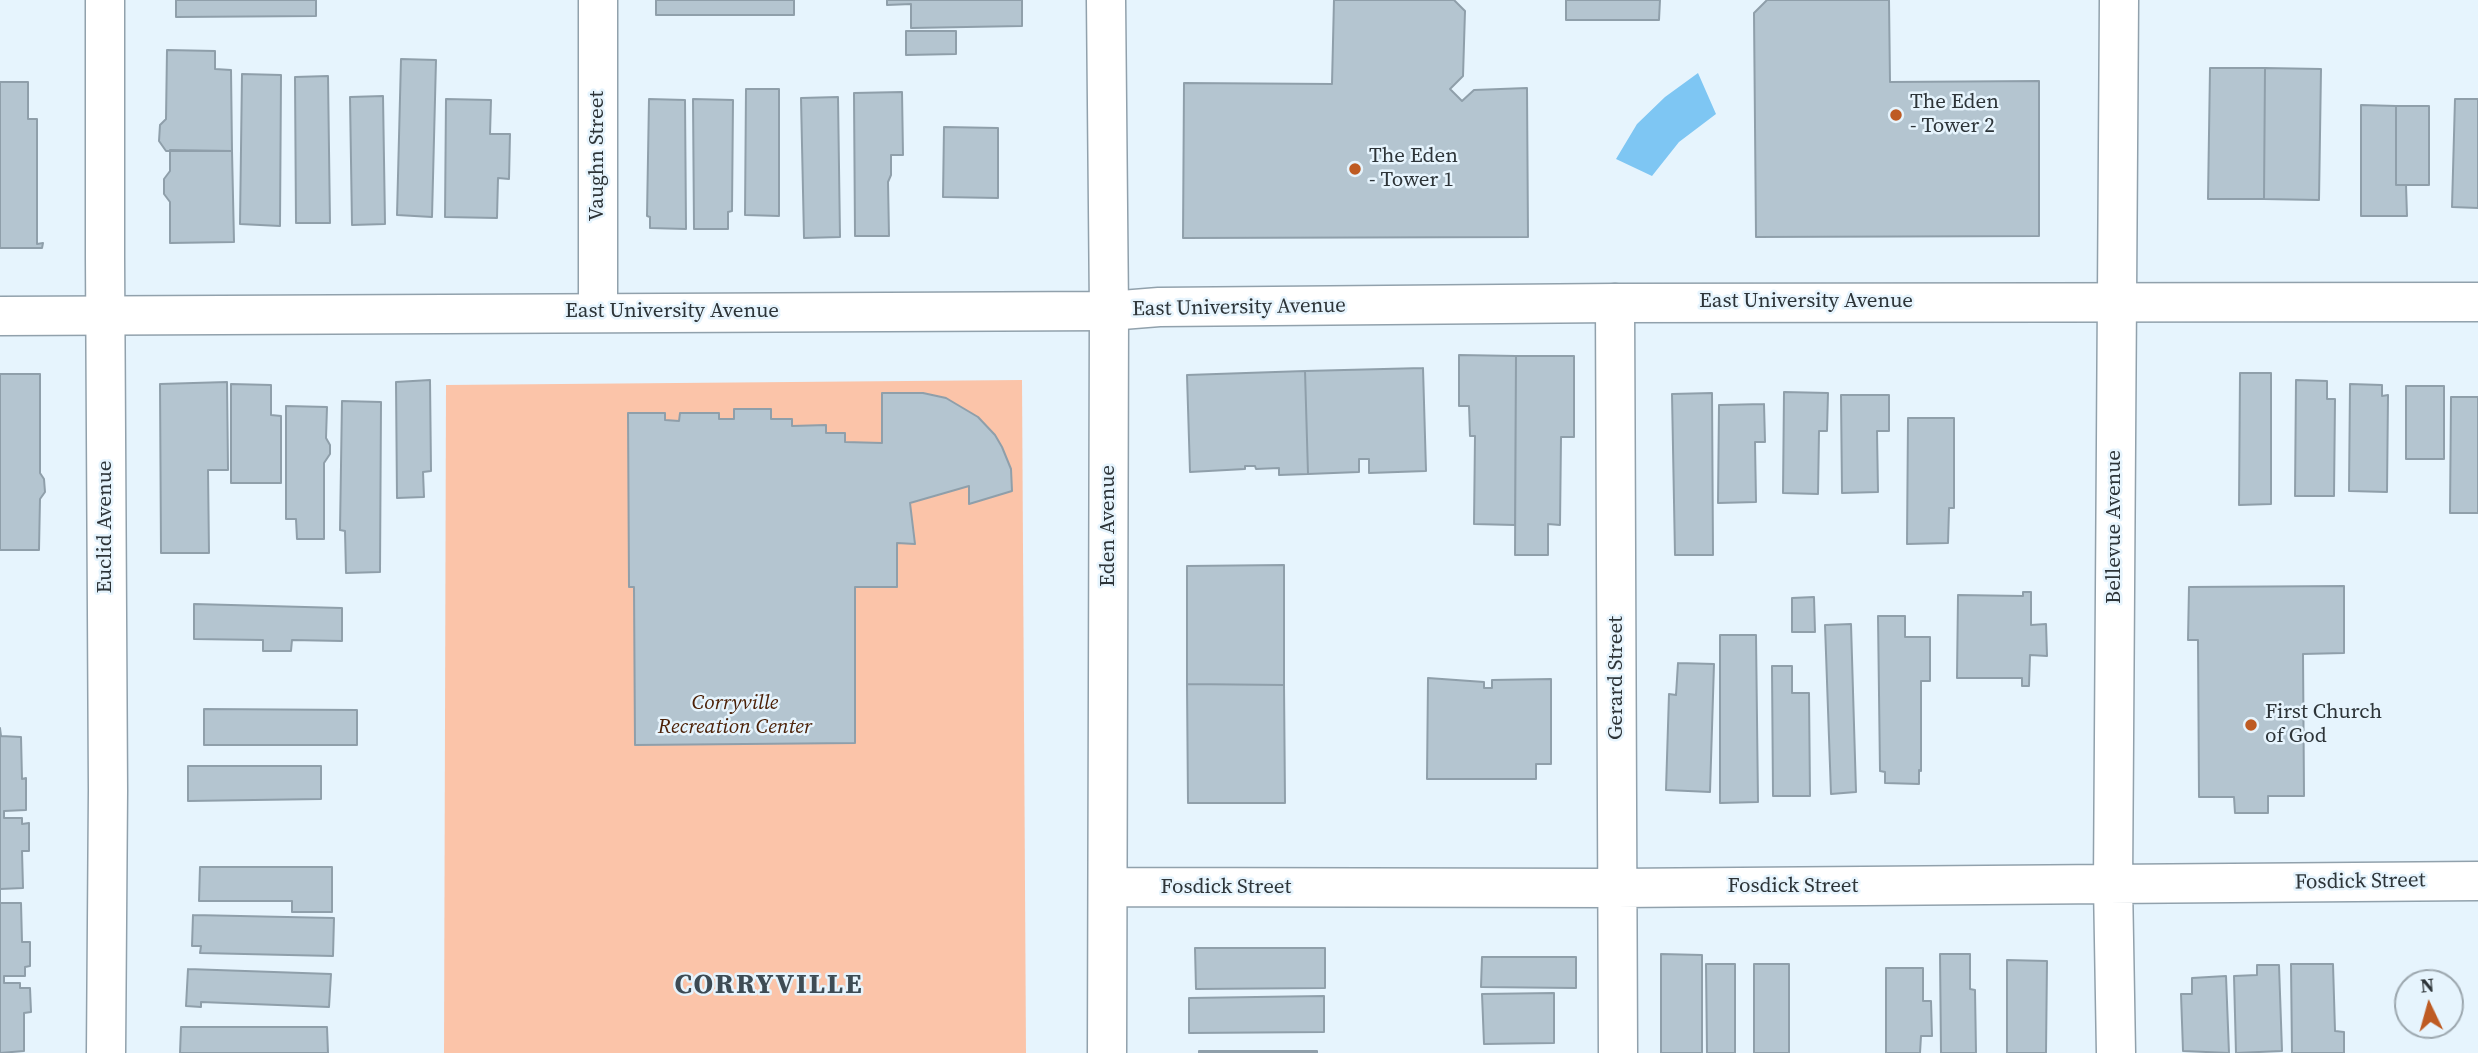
<!DOCTYPE html>
<style>
body{margin:0}
#map{position:relative;width:2478px;height:1053px;overflow:hidden;background:#e6f4fd;font-family:"Source Serif 4",serif}
canvas{display:block}
.north{position:absolute;left:2394px;top:969px;width:70px;height:70px;box-sizing:border-box;background:#e6f4fd;border:2px solid #9ca7ae;border-radius:50%;rotate:355deg;font-size:19px;font-weight:700;line-height:28px;text-align:center;color:#2d3438}
.north::after{content:'';display:block;margin:auto;width:24px;height:32px;background:#be5b23;clip-path:polygon(50% 0,100% 100%,50% 72%,0 100%)}
</style>
<div id="map">
<canvas width="2478" height="1053"></canvas>
<div class="north">N</div>
</div>
<script>
const g = document.querySelector('canvas').getContext('2d');
g.lineJoin = 'round';
function fill(path, color) {
  g.fillStyle = color;
  g.fill(path, 'evenodd');
}
function poly(rows) {
  const path = new Path2D();
  for (const r of rows) {
    path.moveTo(r[0], r[1]);
    for (let i = 2; i < r.length; i += 2) path.lineTo(r[i], r[i + 1]);
  }
  return path;
}
function trace(path, color, width, dash) {
  g.strokeStyle = color;
  g.lineWidth = width;
  g.lineCap = dash ? 'butt' : 'round';
  g.setLineDash(dash || []);
  g.stroke(path);
}
function drawText(font, color, halo, rows, align = 'center') {
  g.font = font + ' "Source Serif 4",serif';
  g.lineWidth = 5;
  g.setLineDash([]);
  g.textBaseline = 'middle';
  g.strokeStyle = halo;
  g.fillStyle = color;
  for (const [text, x, y, turn = 0] of rows) {
    g.save();
    g.translate(x, y);
    g.rotate((+turn || 0) * Math.PI / 180);
    g.textAlign = isNaN(turn) ? turn : align;
    if (halo) g.strokeText(text, 0, 0);
    g.fillText(text, 0, 0);
    g.restore();
  }
}
fill(poly([
 [1022,380,1026,1053,444,1053,446,385]
]), '#fbc4a9');
fill(poly([
 [1698,73,1716,114,1679,142,1652,176,1616,159,1637,124,1665,97]
]), '#7ec6f3');
const building = poly([
 [176,0,316,0,316,16,176,17,176,0],
 [656,0,794,0,794,15,656,15,656,0],
 [887,0,1022,0,1022,26,911,28,911,4,887,5,887,0],
 [1334,0,1454,0,1465,11,1463,76,1450,89,1462,101,1474,90,1527,88,1528,237,1183,238,1184,83,1332,84,1334,0],
 [1566,0,1660,0,1659,20,1566,20,1566,0],
 [1767,0,1889,0,1890,82,2039,81,2039,236,1756,237,1754,13,1767,0],
 [906,31,956,31,956,54,906,55,906,31],
 [167,50,215,51,215,69,231,70,232,151,166,151,159,141,160,125,166,119,167,50],
 [401,59,436,60,432,217,397,215,401,59],
 [2210,68,2265,68,2264,199,2208,199,2210,68],
 [2265,68,2321,69,2319,200,2264,199,2265,68],
 [242,74,281,75,280,226,240,224,242,74],
 [328,76,330,223,296,223,295,77,328,76],
 [0,82,28,82,28,119,37,119,37,244,43,243,42,248,0,248,0,82],
 [746,89,779,89,779,216,745,215,746,89],
 [902,92,903,155,891,155,891,175,888,182,889,236,855,236,854,93,902,92],
 [383,96,385,224,352,225,350,97,383,96],
 [838,97,840,237,804,238,801,98,838,97],
 [446,99,491,100,490,134,510,134,509,179,498,178,497,218,445,217,446,99],
 [649,99,685,100,686,229,650,228,650,217,647,216,649,99],
 [693,99,733,100,732,211,728,212,728,229,694,229,693,99],
 [2455,99,2478,99,2478,208,2452,207,2455,99],
 [2361,105,2396,106,2396,185,2406,185,2407,216,2361,216,2361,105],
 [2396,106,2429,106,2429,185,2396,185,2396,106],
 [944,127,998,128,998,198,943,197,944,127],
 [170,150,232,151,234,242,170,243,170,202,164,194,164,179,170,171,170,150],
 [1459,355,1516,356,1515,525,1474,524,1475,436,1470,436,1469,406,1459,406,1459,355],
 [1516,356,1574,356,1574,437,1561,437,1560,525,1548,524,1548,555,1515,555,1516,356],
 [1423,368,1426,471,1369,473,1369,459,1359,459,1359,472,1308,474,1305,371,1423,368],
 [1305,371,1308,474,1279,475,1279,468,1256,469,1255,466,1245,466,1245,469,1190,472,1187,375,1305,371],
 [2240,373,2271,373,2271,504,2239,505,2240,373],
 [0,374,40,374,40,473,44,479,45,492,40,499,39,550,0,550,0,374],
 [430,380,431,471,423,472,424,497,397,498,396,382,430,380],
 [2296,380,2327,381,2327,399,2335,399,2334,496,2295,496,2296,380],
 [227,382,228,470,208,470,209,553,161,553,160,384,227,382],
 [231,384,271,385,271,415,281,416,281,483,231,483,231,384],
 [2350,384,2382,385,2382,396,2388,395,2387,492,2349,491,2350,384],
 [2406,386,2444,386,2444,459,2406,459,2406,386],
 [1784,392,1828,393,1827,431,1819,431,1818,494,1783,493,1784,392],
 [882,393,923,393,946,398,978,417,995,435,1002,447,1011,469,1012,491,969,504,969,486,910,503,915,544,897,543,897,587,855,587,855,743,635,745,634,587,629,587,628,413,665,413,665,420,679,421,680,413,719,413,719,419,734,419,734,409,771,409,771,419,792,419,792,426,826,425,826,433,845,433,845,442,882,443,882,393],
 [1712,393,1713,555,1675,555,1672,394,1712,393],
 [1841,395,1889,395,1889,431,1877,431,1878,492,1842,493,1841,395],
 [2451,397,2478,397,2478,513,2450,513,2451,397],
 [342,401,381,402,380,572,346,573,345,531,340,530,342,401],
 [1764,404,1765,442,1755,442,1756,502,1718,503,1719,405,1764,404],
 [286,406,327,407,326,438,330,445,330,454,324,463,324,539,297,539,296,519,286,519,286,406],
 [1908,418,1954,418,1954,508,1949,508,1948,543,1907,544,1908,418],
 [1284,565,1284,685,1187,684,1187,566,1284,565],
 [2344,586,2344,653,2303,654,2304,796,2268,796,2268,813,2235,813,2234,797,2199,797,2198,640,2188,640,2189,587,2344,586],
 [2023,592,2031,592,2031,625,2046,624,2047,656,2030,655,2029,686,2022,686,2022,678,1957,678,1958,595,2023,596,2023,592],
 [1814,597,1815,632,1792,632,1792,598,1814,597],
 [194,604,342,608,342,641,292,640,291,651,263,651,263,640,194,639,194,604],
 [1878,616,1905,616,1905,637,1930,637,1930,681,1921,681,1921,771,1919,770,1919,784,1885,783,1885,772,1880,771,1878,616],
 [1851,624,1856,792,1831,794,1825,625,1851,624],
 [1720,635,1756,635,1758,802,1720,803,1720,635],
 [1678,663,1714,664,1710,792,1666,790,1669,694,1676,695,1678,663],
 [1772,666,1792,666,1792,693,1809,693,1810,796,1773,796,1772,666],
 [1428,678,1484,682,1484,688,1492,688,1492,680,1551,679,1551,764,1536,764,1536,779,1427,779,1428,678],
 [1187,684,1284,685,1285,803,1188,803,1187,684],
 [204,709,357,710,357,745,204,745,204,709],
 [0,728,1,736,21,737,22,779,26,778,26,810,4,811,4,818,22,818,22,824,29,823,29,851,22,851,23,888,0,889,0,897,0,728],
 [188,766,321,766,321,799,188,801,188,766],
 [200,867,332,867,332,912,292,912,292,901,199,901,200,867],
 [0,897,0,903,21,903,22,942,30,942,30,966,25,967,25,976,4,976,4,983,20,983,20,988,30,988,31,1012,24,1013,24,1051,0,1053,0,897],
 [193,915,334,918,333,956,200,953,201,946,192,946,193,915],
 [1195,948,1325,948,1325,988,1196,989,1195,948],
 [1661,954,1702,955,1702,1053,1661,1053,1661,954],
 [1940,954,1970,954,1970,989,1975,990,1976,1053,1941,1053,1940,954],
 [1482,957,1576,957,1576,988,1481,987,1482,957],
 [2007,960,2047,961,2046,1053,2007,1053,2007,960],
 [1706,964,1735,964,1735,1053,1707,1053,1706,964],
 [1754,964,1789,964,1789,1053,1754,1053,1754,964],
 [2291,964,2333,964,2335,1031,2344,1032,2344,1053,2292,1053,2291,964],
 [2257,965,2279,965,2282,1051,2236,1053,2234,976,2257,975,2257,965],
 [1886,968,1923,968,1923,1001,1931,1001,1932,1036,1921,1036,1920,1053,1886,1053,1886,968],
 [188,969,331,974,329,1007,201,1002,201,1007,186,1006,188,969],
 [2226,976,2229,1053,2183,1051,2181,994,2192,994,2192,978,2226,976],
 [1554,993,1554,1043,1484,1044,1482,994,1554,993],
 [1324,996,1324,1032,1189,1033,1189,998,1324,996],
 [181,1027,327,1027,328,1053,180,1053,181,1027],
 [1199,1051,1317,1051,1317,1053,1199,1053,1199,1051]
]);
fill(building, '#b4c5d0');
trace(building, '#8f9faa', 2);
const street = poly([
 [105,0,105,257,108,790,106,1053],
 [598,0,598,312],
 [1106,0,1109,311,1107,1053],
 [1615,303,1618,1053],
 [1109,887,1617,888,2478,881],
 [2116,1053,2113,884,2119,0]
]);
const secondary = poly([
 [0,316,1109,311,1159,307,1615,303,2478,302]
]);
trace(street, '#91a1ac', 41);
trace(secondary, '#91a1ac', 41);
trace(street, '#fff', 38);
trace(secondary, '#fff', 38);
for (const [x, y, r, color] of [
 [1896,115,7,"#be5b23"],
 [1355,169,7,"#be5b23"],
 [2251,725,7,"#be5b23"]
]) {
  const dot = new Path2D();
  dot.arc(x, y, r, 0, 2 * Math.PI);
  g.fillStyle = color;
  g.fill(dot);
  trace(dot, '#e6f4fd', 2.5);
}
drawText('21px', '#2d3438', '#e6f4fd', [
 ["The Eden",1910,103],
 ["- Tower 2",1910,127],
 ["The Eden",1369,157],
 ["- Tower 1",1369,181],
 ["First Church",2265,713],
 ["of God",2265,737]
], 'left');
drawText('21px', '#2d3438', '#e6f4fd', [
 ["Vaughn Street",598,156,-90],
 ["East University Avenue",1806,302],
 ["East University Avenue",1239,308,-1],
 ["East University Avenue",672,312],
 ["Eden Avenue",1109,526,-90],
 ["Euclid Avenue",106,527,-90],
 ["Bellevue Avenue",2115,527,-90],
 ["Gerard Street",1617,678,-90],
 ["Fosdick Street",2360,882,-1],
 ["Fosdick Street",1793,887],
 ["Fosdick Street",1226,888]
]);
drawText('italic 21px', '#4c2006', '#e6f4fd', [
 ["Corryville",735,704],
 ["Recreation Center",735,728]
]);
g.letterSpacing = '2px';
drawText('bold 28px', '#3d4b54', '#e6f4fd', [
 ["CORRYVILLE",769,986]
]);
g.letterSpacing = '0px';
</script>
